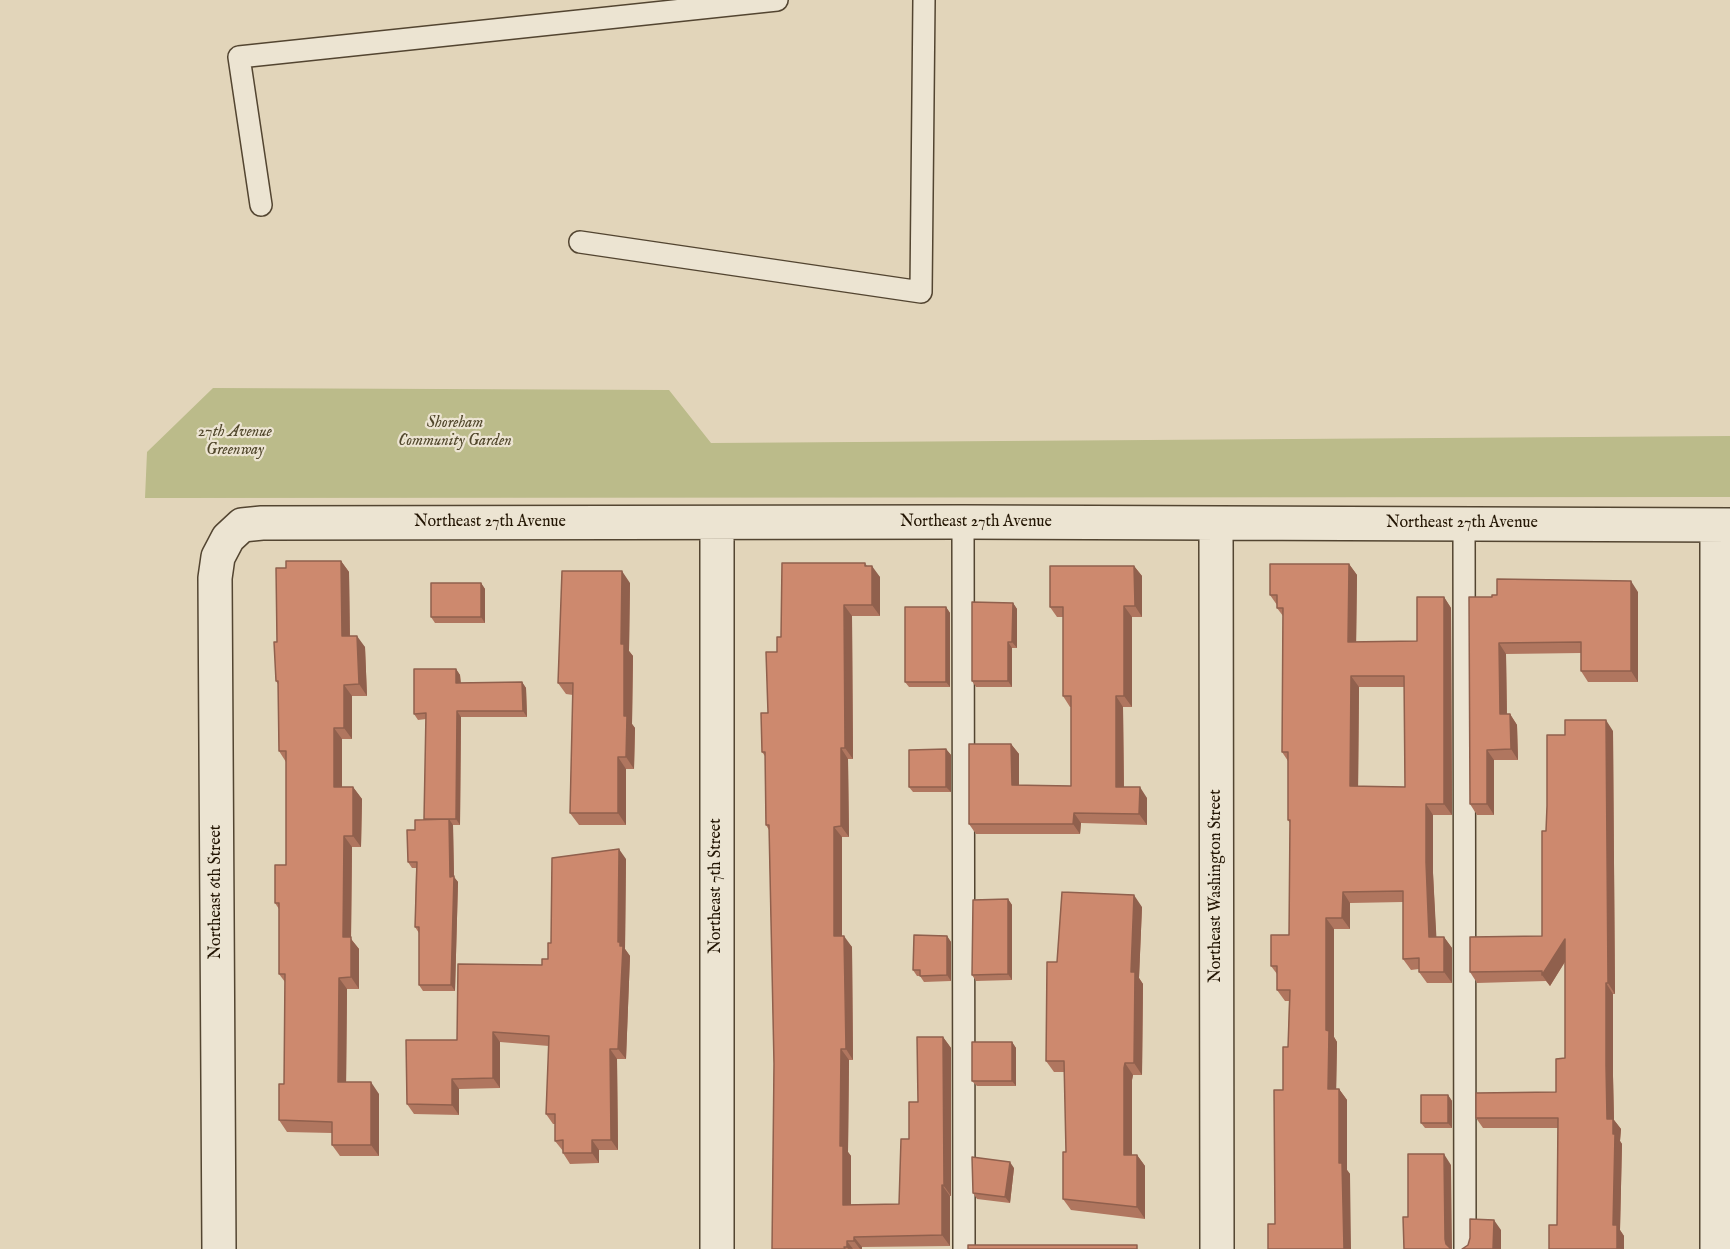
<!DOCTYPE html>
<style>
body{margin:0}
canvas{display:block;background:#e2d5ba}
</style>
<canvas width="1730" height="1249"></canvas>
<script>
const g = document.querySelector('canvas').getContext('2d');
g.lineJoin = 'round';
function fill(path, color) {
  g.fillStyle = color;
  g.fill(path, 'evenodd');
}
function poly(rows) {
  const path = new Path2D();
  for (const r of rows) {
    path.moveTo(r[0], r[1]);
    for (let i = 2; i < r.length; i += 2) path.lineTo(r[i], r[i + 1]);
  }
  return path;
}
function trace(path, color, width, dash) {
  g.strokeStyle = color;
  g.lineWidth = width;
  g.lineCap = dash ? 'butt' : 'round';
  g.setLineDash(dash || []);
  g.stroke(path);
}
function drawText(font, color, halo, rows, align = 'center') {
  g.font = font + ' "IM FELL English",serif';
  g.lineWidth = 4.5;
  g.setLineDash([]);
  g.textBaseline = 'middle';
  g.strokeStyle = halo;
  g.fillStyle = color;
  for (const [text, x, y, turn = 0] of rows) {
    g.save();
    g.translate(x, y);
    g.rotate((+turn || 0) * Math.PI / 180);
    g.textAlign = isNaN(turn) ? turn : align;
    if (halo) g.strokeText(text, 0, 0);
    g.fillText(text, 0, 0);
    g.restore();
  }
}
fill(poly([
 [213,388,669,390,711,443,1730,436,1730,497,145,498,147,452]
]), '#bbbb8a');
const service = poly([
 [261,205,239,57,777,0],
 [580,242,921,292,924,0],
 [963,522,964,1249],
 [1464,524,1465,1249]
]);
const minor = poly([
 [717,523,717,1249],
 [1216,523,1217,1249],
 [1717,525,1717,1249],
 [219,1249,215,578,218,557,228,538,242,525,262,523,963,522,1730,525]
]);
trace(service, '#534531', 24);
trace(minor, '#534531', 36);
trace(service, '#ece4d2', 21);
trace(minor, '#ece4d2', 33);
fill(poly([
 [341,561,349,572,350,636,365,647,367,696,352,696,352,739,342,739,342,787,353,787,362,799,361,847,352,847,351,939,359,949,359,989,347,989,346,1082,379,1094,379,1156,340,1156,332,1145,332,1133,287,1132,279,1120,284,1084,285,982,279,974,279,909,275,903,286,865,286,762,279,751,278,684,276,681,277,642,286,568],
 [1349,564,1357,575,1356,642,1417,641,1444,597,1451,608,1452,815,1433,815,1433,873,1436,937,1444,937,1452,948,1452,983,1427,983,1419,972,1419,969,1411,970,1403,959,1403,902,1350,903,1350,929,1334,929,1334,1037,1337,1042,1336,1089,1339,1089,1347,1100,1347,1170,1350,1174,1275,1224,1283,1090,1288,1047,1289,1001,1285,1001,1277,990,1277,974,1271,966,1289,935,1290,823,1288,820,1288,761,1282,752,1283,616,1277,608,1277,605,1270,595],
 [1359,687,1404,687,1405,787,1358,786],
 [867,566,880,577,880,616,852,616,853,759,848,759,849,837,842,837,842,936,852,947,853,1060,849,1060,848,1152,851,1156,851,1205,899,1204,909,1139,918,1102,943,1037,951,1048,951,1196,950,1196,950,1246,862,1247,862,1249,772,1249,774,1064,769,830,766,825,765,756,762,752,777,652,781,637],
 [1134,566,1142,576,1142,617,1132,617,1132,707,1123,707,1124,787,1147,798,1147,825,1081,823,1080,834,976,834,969,824,1011,744,1019,754,1019,785,1071,786,1071,707,1070,707,1063,696,1063,617,1057,617,1050,607],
 [481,583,485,589,485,623,435,623,431,617],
 [630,583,629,651,633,656,632,724,635,728,634,769,626,769,626,825,579,825,570,813,573,695,566,694,558,683],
 [1638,592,1638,682,1588,682,1581,671,1581,653,1506,654,1507,714,1510,714,1517,725,1518,760,1494,760,1494,815,1477,815,1470,804,1492,597],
 [1013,603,1017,609,1017,648,1012,648,1012,687,976,687,972,681],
 [946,607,950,613,950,687,909,687,905,682],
 [456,669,460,675,461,683,522,682,526,688,527,717,461,717,460,825,453,825,454,877,458,882,455,991,423,991,419,985,419,933,415,927,416,868,412,868,408,862,415,830,425,820,426,719,418,720,414,714],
 [1613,731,1615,994,1613,994,1613,1076,1614,1120,1621,1129,1620,1141,1622,1144,1620,1230,1624,1236,1624,1249,1557,1225,1558,1128,1483,1128,1476,1118,1556,1092,1565,1058,1565,962,1550,986,1546,981,1477,983,1470,972,1542,936,1546,831,1565,735],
 [946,749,951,755,951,792,913,792,909,787],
 [626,859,625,949,630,956,626,1059,617,1059,618,1150,599,1150,599,1163,570,1164,563,1153,563,1151,555,1141,555,1124,553,1124,546,1114,549,1046,500,1042,500,1088,459,1089,459,1115,414,1114,407,1104,457,1040,542,965,548,959,551,943],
 [1008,899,1012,905,1012,980,976,981,972,975],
 [1142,907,1139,978,1143,984,1142,1075,1133,1075,1132,1080,1132,1155,1137,1155,1145,1166,1145,1219,1071,1210,1063,1199,1066,1152,1065,1072,1054,1072,1046,1061,1057,962],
 [947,936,951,942,951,981,924,982,920,976,917,976,913,970],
 [1012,1042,1016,1048,1016,1086,977,1086,972,1081],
 [1448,1095,1452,1101,1452,1128,1425,1128,1421,1123],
 [1014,1168,1010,1203,977,1199,973,1193]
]), '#b0765f');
fill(poly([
 [341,561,349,572,350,648,342,636],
 [865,563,872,574,872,566,880,577,880,616,872,605],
 [1349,564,1357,575,1356,653,1348,642],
 [1134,566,1142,576,1142,617,1135,606],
 [622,571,630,583,629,651,633,656,632,724,635,728,634,769,626,757,621,644],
 [1631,581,1638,592,1638,682,1631,671],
 [481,583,485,589,485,623,481,617],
 [1444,597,1451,608,1452,815,1444,804],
 [1013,603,1017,609,1017,648,1012,642],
 [844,605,852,616,853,759,845,748],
 [1124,606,1132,617,1132,707,1124,696],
 [946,607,950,613,950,687,946,682],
 [357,636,365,647,367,696,359,684],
 [1008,642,1012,648,1012,687,1008,681],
 [1499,643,1506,654,1507,725,1500,714],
 [456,669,460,675,461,689,456,683],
 [1351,676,1359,687,1358,797,1350,786],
 [522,682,526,688,527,717,523,711],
 [344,685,352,696,352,739,344,728],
 [1116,696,1123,707,1124,797,1116,787],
 [457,711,461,717,460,825,456,819],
 [1510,714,1517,725,1518,760,1511,749],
 [1606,720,1613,731,1615,994,1608,983],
 [334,728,342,739,342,799,334,787],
 [1011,744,1019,754,1019,795,1012,785],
 [841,748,848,759,849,837,841,826],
 [946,749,951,755,951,792,946,787],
 [1487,750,1494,760,1494,815,1487,804],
 [618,757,626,769,626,825,618,813],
 [353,787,362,799,361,847,353,836],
 [1140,787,1147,798,1147,825,1139,814],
 [1426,804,1433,815,1433,873,1437,948,1429,937,1426,862],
 [1074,813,1081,823,1080,834,1073,824],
 [449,819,453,825,454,877,458,882,455,991,451,985],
 [834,827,842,837,842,947,834,936],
 [344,836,352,847,351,939,359,949,359,989,351,977,343,937],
 [619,849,626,859,625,949,630,956,626,1059,618,1049,618,942],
 [1343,892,1350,903,1350,929,1342,918],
 [1134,895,1142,907,1139,978,1143,984,1142,1075,1134,1063,1131,972],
 [1008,899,1012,905,1012,980,1008,974],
 [1326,918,1334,929,1334,1037,1337,1042,1336,1100,1328,1089,1326,1030],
 [844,936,852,947,853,1060,846,1049],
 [947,936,951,942,951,981,947,975],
 [1444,937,1452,948,1452,983,1444,972],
 [1565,939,1572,950,1550,986,1542,975],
 [339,978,347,989,346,1094,338,1082],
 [1606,983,1613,994,1613,1076,1614,1120,1621,1129,1620,1141,1622,1144,1620,1230,1624,1236,1624,1249,1617,1249,1613,1225,1613,1134,1607,1119,1606,1065],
 [493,1032,500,1042,500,1088,493,1078],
 [943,1037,951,1048,951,1196,944,1186],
 [1012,1042,1016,1048,1016,1086,1012,1081],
 [610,1049,617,1059,618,1150,611,1140],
 [841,1049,849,1060,848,1152,851,1156,851,1216,843,1205,840,1146],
 [1125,1063,1133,1075,1132,1080,1132,1164,1124,1155,1124,1068],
 [452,1079,459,1089,459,1115,452,1105],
 [371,1082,379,1094,379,1156,371,1145],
 [1339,1089,1347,1100,1347,1170,1350,1174,1351,1249,1344,1249,1339,1163],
 [1448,1095,1452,1101,1452,1128,1448,1123],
 [592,1140,599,1150,599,1163,592,1153],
 [1444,1154,1451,1165,1452,1249,1450,1249,1446,1244,1445,1239],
 [1137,1155,1145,1166,1145,1219,1137,1207],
 [1010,1162,1014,1168,1010,1203,1005,1197],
 [942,1185,950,1196,950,1246,942,1235],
 [1494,1220,1501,1230,1501,1249,1493,1249],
 [854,1237,862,1247,862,1249,860,1249,854,1241],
 [847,1241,853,1249,848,1249,847,1247]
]), '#90604d');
const building = poly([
 [286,561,341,561,342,636,357,636,359,684,344,685,344,728,334,728,334,787,353,787,353,836,344,836,343,937,351,937,351,977,339,978,338,1082,371,1082,371,1145,332,1145,332,1122,279,1120,279,1084,284,1084,285,974,279,974,279,903,275,903,275,865,286,865,286,751,279,751,278,681,276,681,274,642,277,642,276,568,286,568,286,561],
 [782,563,865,563,865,566,872,566,872,605,844,605,845,748,841,748,841,826,834,827,834,936,844,936,846,1049,841,1049,840,1146,843,1146,843,1205,899,1204,901,1139,909,1139,909,1102,918,1102,917,1037,943,1037,944,1186,942,1185,942,1235,854,1237,854,1241,847,1241,847,1247,844,1247,845,1249,772,1249,774,1064,769,825,766,825,765,752,762,752,761,713,768,713,766,652,777,652,777,637,781,637,782,563],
 [1270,564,1349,564,1348,642,1417,641,1417,597,1444,597,1444,804,1426,804,1426,862,1429,937,1444,937,1444,972,1419,972,1419,958,1403,959,1403,891,1343,892,1342,918,1326,918,1326,1030,1329,1031,1328,1089,1339,1089,1339,1163,1342,1163,1344,1249,1268,1249,1268,1224,1275,1224,1274,1090,1283,1090,1283,1047,1288,1047,1290,990,1277,990,1277,966,1271,966,1271,935,1289,935,1290,820,1288,820,1288,752,1282,752,1283,608,1277,608,1277,595,1270,595,1270,564],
 [1351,676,1404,676,1405,787,1350,786,1351,676],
 [1050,566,1134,566,1135,606,1124,606,1124,696,1116,696,1116,787,1140,787,1139,814,1074,813,1073,824,969,824,969,744,1011,744,1012,785,1071,786,1071,696,1063,696,1063,607,1050,607,1050,566],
 [562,571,622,571,621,644,624,644,624,716,627,716,626,757,618,757,618,813,570,813,573,683,558,683,562,571],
 [1497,579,1631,581,1631,671,1581,671,1581,642,1499,643,1500,714,1510,714,1511,749,1487,750,1487,804,1470,804,1469,597,1492,597,1492,595,1497,595,1497,579],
 [431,583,481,583,481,617,431,617,431,583],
 [972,602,1013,603,1012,642,1008,642,1008,681,972,681,972,602],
 [905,607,946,607,946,682,905,682,905,607],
 [414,669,456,669,456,683,522,682,523,711,457,711,456,819,424,819,426,713,414,714,414,669],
 [1565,720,1606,720,1608,983,1606,983,1606,1065,1607,1119,1613,1119,1613,1134,1615,1134,1613,1225,1617,1225,1617,1249,1549,1249,1549,1225,1557,1225,1558,1118,1476,1118,1476,1093,1556,1092,1556,1059,1565,1058,1565,939,1542,975,1542,971,1470,972,1470,937,1542,936,1542,831,1546,831,1547,806,1547,735,1565,735,1565,720],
 [946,749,946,787,909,787,909,750,946,749],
 [449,819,450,877,454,876,451,985,419,985,419,927,415,927,417,862,408,862,407,830,415,830,415,820,449,819],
 [619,849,618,942,620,942,620,946,623,946,618,1049,610,1049,611,1140,592,1140,592,1153,563,1153,563,1140,555,1141,555,1114,546,1114,549,1036,493,1032,493,1078,452,1079,452,1105,407,1104,406,1040,457,1040,458,964,542,965,542,959,548,959,548,943,551,943,552,858,619,849],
 [1062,892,1134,895,1131,972,1135,972,1134,1063,1125,1063,1124,1068,1124,1155,1137,1155,1137,1207,1063,1199,1063,1152,1066,1152,1064,1061,1046,1061,1047,962,1057,962,1062,892],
 [1008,899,1008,974,972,975,973,900,1008,899],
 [914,935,947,936,947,975,920,976,920,970,913,970,914,935],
 [972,1042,1012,1042,1012,1081,972,1081,972,1042],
 [1421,1095,1448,1095,1448,1123,1421,1123,1421,1095],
 [1408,1154,1444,1154,1445,1239,1446,1244,1451,1249,1404,1249,1403,1217,1408,1217,1408,1154],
 [972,1157,1010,1162,1005,1197,973,1193,972,1157],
 [1470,1219,1494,1220,1493,1249,1462,1249,1468,1245,1470,1238,1470,1219],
 [968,1245,1137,1245,1137,1249,968,1249,968,1245]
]);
fill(building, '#cd896e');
trace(building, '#90604d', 1.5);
drawText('italic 16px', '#51472c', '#ece4d2', [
 ["Shoreham",455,424],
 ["Community Garden",455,442],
 ["27th Avenue",235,433],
 ["Greenway",235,451]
]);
drawText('16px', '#231503', '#ece4d2', [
 ["Northeast 27th Avenue",490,523],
 ["Northeast 27th Avenue",976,523],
 ["Northeast 27th Avenue",1462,524],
 ["Northeast 7th Street",717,886,-90],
 ["Northeast Washington Street",1217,886,-90],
 ["Northeast 6th Street",217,892,-90]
]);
</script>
